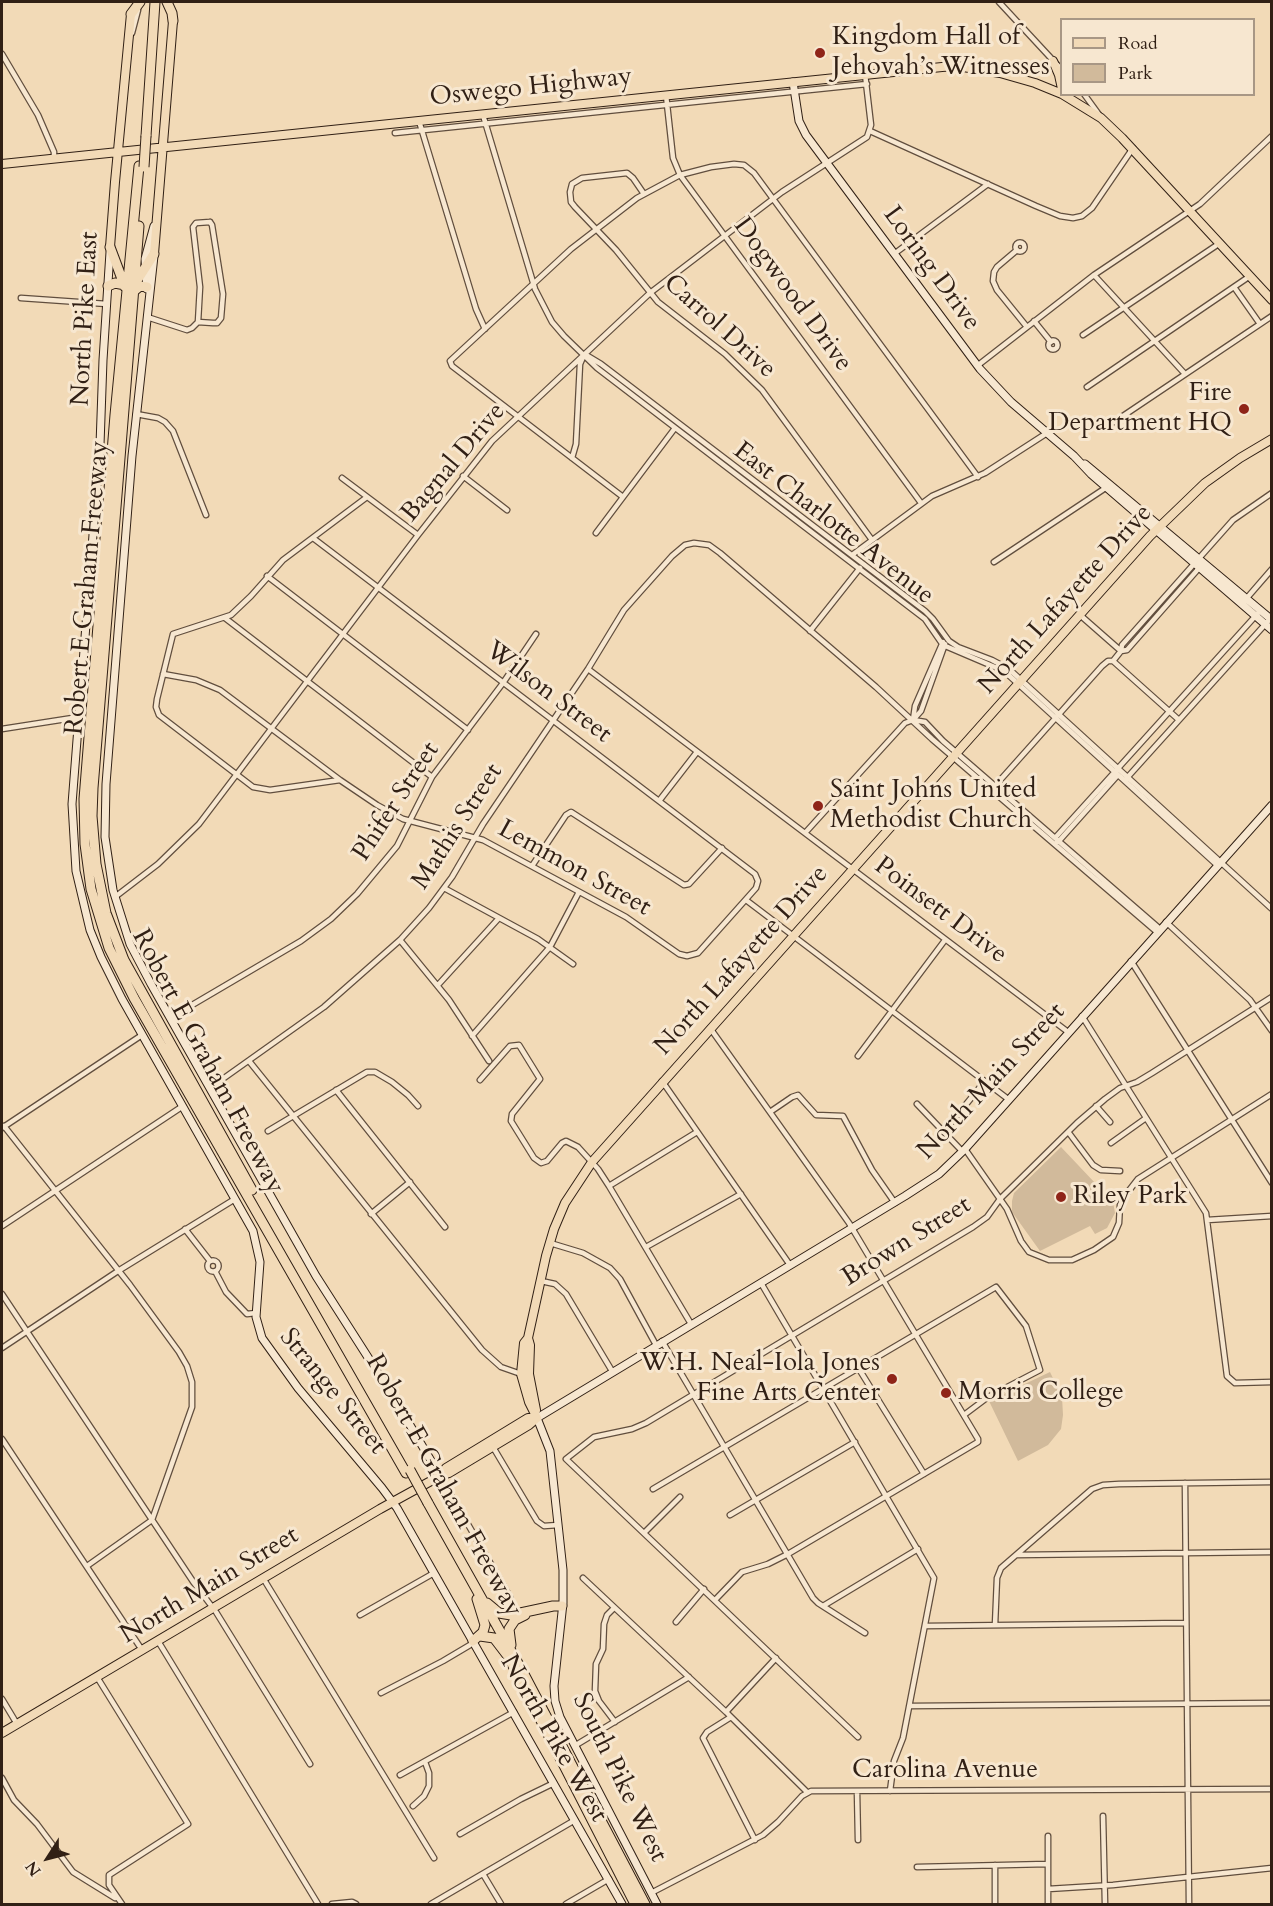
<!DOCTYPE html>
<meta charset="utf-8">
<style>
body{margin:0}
#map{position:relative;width:1273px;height:1906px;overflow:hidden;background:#f2dab7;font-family:Cardo,serif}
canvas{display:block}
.frame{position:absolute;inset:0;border:3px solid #312015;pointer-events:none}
.legend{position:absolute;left:1060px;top:18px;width:195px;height:78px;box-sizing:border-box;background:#f7e7d0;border:2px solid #a89785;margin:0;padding:8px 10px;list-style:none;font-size:18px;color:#312015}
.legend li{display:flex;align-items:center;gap:12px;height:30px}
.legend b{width:30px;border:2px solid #a89785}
.north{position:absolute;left:18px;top:1828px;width:60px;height:60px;-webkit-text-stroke:4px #f7e7d0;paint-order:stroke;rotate:234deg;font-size:16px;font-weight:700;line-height:24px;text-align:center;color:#312015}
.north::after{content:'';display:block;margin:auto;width:21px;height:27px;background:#312015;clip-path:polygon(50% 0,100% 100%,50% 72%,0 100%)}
</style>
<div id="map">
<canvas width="1273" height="1906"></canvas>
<div class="frame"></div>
<ul class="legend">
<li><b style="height:8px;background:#f2dab7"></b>Road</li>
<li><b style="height:16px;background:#d1ba9b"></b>Park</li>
</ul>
<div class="north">N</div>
</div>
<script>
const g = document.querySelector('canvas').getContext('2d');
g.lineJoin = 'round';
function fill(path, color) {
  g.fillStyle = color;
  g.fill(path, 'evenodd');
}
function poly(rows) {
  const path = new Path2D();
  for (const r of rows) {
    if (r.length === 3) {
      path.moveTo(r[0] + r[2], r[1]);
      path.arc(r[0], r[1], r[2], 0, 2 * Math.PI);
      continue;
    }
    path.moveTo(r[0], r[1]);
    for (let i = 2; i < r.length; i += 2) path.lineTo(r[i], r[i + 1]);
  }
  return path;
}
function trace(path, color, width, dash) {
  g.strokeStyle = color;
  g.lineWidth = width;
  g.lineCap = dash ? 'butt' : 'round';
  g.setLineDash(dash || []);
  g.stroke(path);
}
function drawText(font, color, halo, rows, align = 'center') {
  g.font = font + ' Cardo,serif';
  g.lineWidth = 6;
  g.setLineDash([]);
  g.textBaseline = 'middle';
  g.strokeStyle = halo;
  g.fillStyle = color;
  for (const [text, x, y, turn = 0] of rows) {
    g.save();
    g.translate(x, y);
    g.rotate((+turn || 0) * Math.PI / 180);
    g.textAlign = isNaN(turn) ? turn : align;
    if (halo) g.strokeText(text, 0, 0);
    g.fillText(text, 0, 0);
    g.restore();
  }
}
fill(poly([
 [1061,1147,1113,1202,1115,1213,1107,1228,1095,1234,1090,1226,1040,1251,1012,1212,1012,1201,1014,1193],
 [1050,1372,1062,1397,1063,1415,1061,1429,1048,1445,1018,1461,989,1401]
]), '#d1ba9b');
const street = poly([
 [999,2,1062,70],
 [132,33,138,10],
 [2,54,38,115,54,152,54,159],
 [1084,94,1100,116],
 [666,95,673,158,680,175,921,503],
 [483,115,535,289,552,322,564,336,597,368,925,619,943,645,1004,671,1217,865],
 [419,121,476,309,485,329],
 [870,131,1036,206,1060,216,1073,218,1082,216,1092,208,1133,148],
 [395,133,867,84],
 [644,194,633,178,627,173,582,178,572,184,570,192,571,202,575,207,616,250,658,302,725,354,762,390,872,540],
 [210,222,212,225,223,294,221,318,217,323,213,323,198,322,200,287,193,227,196,223,210,222],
 [1020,247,4.5],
 [1017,250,997,267,994,272,993,281,997,290,1027,327],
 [894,254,988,184],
 [1094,275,1185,374],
 [1234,287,1260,324],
 [21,298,107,304],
 [147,317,187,330,192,328,198,322],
 [1034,321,1051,342],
 [1083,335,1220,243],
 [1053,345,4.5],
 [586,355,601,364,925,611,933,619,949,641,958,647,992,660,1009,669,1272,909],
 [977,366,1094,275,1200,204,1272,136],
 [1087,387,1250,276],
 [136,414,158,418,165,422,173,431,206,515],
 [1114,422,1272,316],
 [572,458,576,444,580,364,583,357],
 [463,476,507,510],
 [342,478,418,535],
 [623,497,452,366,450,361,571,249,637,198,680,175,711,167,734,164,744,165,754,173,978,477],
 [596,533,675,428],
 [313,538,755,874,758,881,756,888,698,953,687,956,679,954,626,917,483,840,403,819,377,805,340,780,270,790,253,787,159,715,156,707,157,699,173,634,231,615,251,596,283,560,367,497],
 [852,555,932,496,985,473,1047,433],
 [994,562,1107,487],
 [267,576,468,730],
 [1246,599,1272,569],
 [1080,615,1121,651],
 [225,618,432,777],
 [810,631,860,568],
 [1121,651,1122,645,1233,520,1272,493],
 [1113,661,1179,720],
 [588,669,1068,1032],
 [163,674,196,680,220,690,340,780],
 [913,720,925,722,943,741,1160,929],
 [913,720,915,706,943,642],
 [2,729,79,717],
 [1125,780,1270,619],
 [994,787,1102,666,1108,661,1113,661,1121,651,1127,650,1200,567],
 [659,801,697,752],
 [805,833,905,723,913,720,921,711,945,644],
 [1055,838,1260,611],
 [1057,842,1059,841,1117,776],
 [532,866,566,815,571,812,684,885,689,884,722,848],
 [444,888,538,939,573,964],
 [115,897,158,864,199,824,418,535,492,441,650,293,782,192,867,137,871,125,865,74],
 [746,900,1008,1099],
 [1166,922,1250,1000,1272,1031],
 [400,940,449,1000,489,1061],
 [1131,961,1272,1183],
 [438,985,499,918],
 [1082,1016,1206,1213,1227,1376,1235,1383,1272,1382],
 [170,1018,301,941,331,919,357,894,397,846,432,777,503,683,536,634],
 [710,1028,849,1223,978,1439,978,1442,956,1455,788,1554,768,1564,742,1572,715,1600],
 [472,1036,550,947,579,892],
 [858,1056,945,940],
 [249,1061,482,1350,501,1367,521,1374],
 [480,1080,510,1046,519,1045,540,1079,512,1114,511,1121,534,1158,541,1163,547,1161,562,1143,566,1141,578,1147,598,1169,609,1186,691,1324],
 [662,1081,790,1265],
 [210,1088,324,1007,400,940,429,908,452,877,483,824,588,669,624,610,672,556,685,545,694,543,709,545,720,553,876,687,932,739,1157,932],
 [336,1090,445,1227],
 [917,1104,962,1151],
 [1096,1106,1110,1122],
 [770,1112,792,1097,798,1095,816,1115,843,1116,872,1170,895,1203],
 [4,1126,130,1285,179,1352,187,1366,192,1382,192,1407,152,1520,87,1566],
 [2,1128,142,1035],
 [946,1129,985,1081],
 [268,1131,367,1072,375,1072,392,1082,408,1095,418,1106],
 [1069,1133,1093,1165,1101,1170,1120,1171],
 [1111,1143,1146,1118],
 [965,1149,1007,1209,1021,1241,1029,1252,1049,1260,1072,1260,1094,1250,1113,1237,1119,1223,1120,1205,1124,1197,1138,1179,1272,1094],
 [609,1186,697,1132],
 [371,1214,410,1182],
 [1207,1220,1272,1216],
 [2,1226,183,1106],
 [185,1229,210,1261],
 [550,1243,583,1253,610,1268,620,1279,656,1345],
 [646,1247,741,1194],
 [213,1266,5.5],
 [215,1271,226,1292,247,1314,256,1313],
 [541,1281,555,1284,566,1294,612,1371],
 [761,1283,934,1578,903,1738,894,1761,890,1791],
 [2,1294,194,1583,216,1612,310,1764],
 [662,1341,813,1598,818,1603,865,1633],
 [2,1348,118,1271,235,1199],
 [859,1369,924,1474],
 [2,1439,142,1650],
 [493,1447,537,1521,544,1526,558,1525],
 [440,1476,510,1597],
 [1185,1483,1189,1904],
 [653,1489,996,1287,1026,1326,1040,1370,988,1397,964,1415],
 [730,1515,855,1442],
 [644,1533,680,1497],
 [1016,1555,1272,1552],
 [263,1578,434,1858],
 [583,1578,726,1712,807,1792],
 [823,1606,918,1549],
 [614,1608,607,1615,604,1624,603,1649,596,1664,595,1691,599,1701,615,1722],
 [360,1615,434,1573],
 [676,1622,704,1589],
 [995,1625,997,1578,1001,1568,1092,1489,1103,1485,1119,1484,1272,1482],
 [925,1626,1186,1623],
 [158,1641,318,1904],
 [97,1677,188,1824,109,1875,109,1885,122,1904],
 [381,1693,443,1661,470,1645,473,1641],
 [2,1699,17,1724],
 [910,1706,1272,1703],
 [726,1712,776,1658],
 [731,1717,707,1732,703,1738,755,1840],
 [858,1737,566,1459,594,1437,632,1429,646,1423,973,1227,987,1217,1000,1199,1077,1123,1105,1099,1120,1088,1137,1082,1152,1073,1272,997],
 [576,1745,689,1677],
 [400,1775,514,1712],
 [2,1778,14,1800,37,1824,73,1872,115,1898],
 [857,1791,858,1840],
 [413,1806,424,1796,429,1786,429,1773,425,1762],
 [1103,1816,1105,1904],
 [460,1834,521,1799,554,1783],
 [917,1867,1048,1864],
 [483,1874,501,1904],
 [1048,1889,1113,1885,1272,1868],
 [651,1893,763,1835,778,1822,802,1796,811,1791,1272,1789],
 [332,1904,352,1902,356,1904],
 [431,1904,575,1820],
 [566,1904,609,1879],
 [995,1904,995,1865],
 [1048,1904,1048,1836]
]);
const secondary = poly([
 [793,82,799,121,806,135,980,369,1011,402,1074,456,1091,474,1272,630],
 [110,252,103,360,100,445,72,804,76,871,90,930,101,957,122,999,253,1231,260,1262,256,1317,262,1338,298,1388,382,1488,397,1508,622,1904],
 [154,256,132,456,106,784,105,837,113,890,130,944,151,984,316,1276,394,1398,440,1476],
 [147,289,145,259,154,226],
 [1085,464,1272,620],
 [657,1904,560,1717,555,1701,554,1686,563,1603,563,1570,550,1451,537,1418,905,1196,939,1174,965,1149,1272,805]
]);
const primary = poly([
 [1053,61,1059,75,1062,89],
 [1062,94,1101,118,1122,138,1272,300],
 [2,164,942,67,957,66,1000,73,1035,83,1062,94],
 [110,247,115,182,131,14],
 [154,254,173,21],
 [528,1338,530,1345,529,1374,536,1410],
 [537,1418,529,1402,521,1374,524,1343,528,1338,546,1256,554,1229,565,1203,592,1162,1150,536,1205,483,1240,458,1272,439],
 [440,1476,446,1468,528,1418,537,1418],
 [2,1733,380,1509,440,1476,449,1473,529,1425,537,1418]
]);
const highway = poly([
 [167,2,172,13,173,21],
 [131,14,140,2],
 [146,136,155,2],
 [139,166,115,415,84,799,85,844,91,889,109,948,134,998,406,1473],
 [139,226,93,788,92,816,96,864,106,913,124,960,252,1190],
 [110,247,125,287],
 [136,282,154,254],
 [108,286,115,283,125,285],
 [134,291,140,286,147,287],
 [428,1503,524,1674,645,1904],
 [487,1603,499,1613,511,1615,553,1606,562,1606],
 [480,1636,494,1638,507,1655],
 [473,1641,483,1632,485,1625,477,1599],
 [511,1645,509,1629,515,1620,525,1615],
 [512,1664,635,1904]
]);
trace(street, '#614e3e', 7);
trace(secondary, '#312015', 9);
trace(primary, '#312015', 10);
trace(highway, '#312015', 11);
trace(street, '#f7e7d0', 4.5);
trace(secondary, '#f7e7d0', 7);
trace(primary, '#f2dab7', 8);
trace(highway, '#f2dab7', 9);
const highwayBridge = poly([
 [144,167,146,136],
 [410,1470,428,1503]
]);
trace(highwayBridge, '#312015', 11, []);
trace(highwayBridge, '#f2dab7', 9);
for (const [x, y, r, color] of [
 [820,53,6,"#8f2418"],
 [1244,409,6,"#8f2418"],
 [818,806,6,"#8f2418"],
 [1061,1197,6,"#8f2418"],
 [892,1379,6,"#8f2418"],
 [946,1393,6,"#8f2418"]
]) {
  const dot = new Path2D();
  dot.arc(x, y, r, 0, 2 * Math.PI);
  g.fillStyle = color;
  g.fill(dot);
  trace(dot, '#f7e7d0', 2);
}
drawText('26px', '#312015', '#f7e7d0', [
 ["Kingdom Hall of",832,38],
 ["Jehovah’s Witnesses",832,68],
 ["Fire",1232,394,"right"],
 ["Department HQ",1232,424,"right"],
 ["Saint Johns United",830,791],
 ["Methodist Church",830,821],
 ["Riley Park",1073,1197],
 ["W.H. Neal-Iola Jones",880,1364,"right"],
 ["Fine Arts Center",880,1394,"right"],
 ["Morris College",958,1393]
], 'left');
drawText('26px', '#312015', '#f7e7d0', [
 ["Oswego Highway",531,88,-6],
 ["Loring Drive",931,269,54],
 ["Dogwood Drive",792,295,54],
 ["North Pike East",86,319,-87],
 ["Carrol Drive",719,327,42],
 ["Bagnal Drive",454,463,-50],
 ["East Charlotte Avenue",833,524,38],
 ["Robert E Graham Freeway",88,588,-85],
 ["North Lafayette Drive",1066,600,-48],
 ["Wilson Street",548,693,37],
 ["Phifer Street",397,802,-57],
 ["Mathis Street",458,827,-57],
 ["Lemmon Street",574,869,29],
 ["Poinsett Drive",940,911,37],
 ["North Lafayette Drive",742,961,-48],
 ["Robert E Graham Freeway",207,1062,62],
 ["North Main Street",992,1082,-47],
 ["Brown Street",907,1242,-32],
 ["Strange Street",332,1392,51],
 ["Robert E Graham Freeway",443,1486,61],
 ["North Main Street",210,1586,-31],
 ["North Pike West",553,1739,60],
 ["Carolina Avenue",945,1771],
 ["South Pike West",619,1778,64]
]);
</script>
